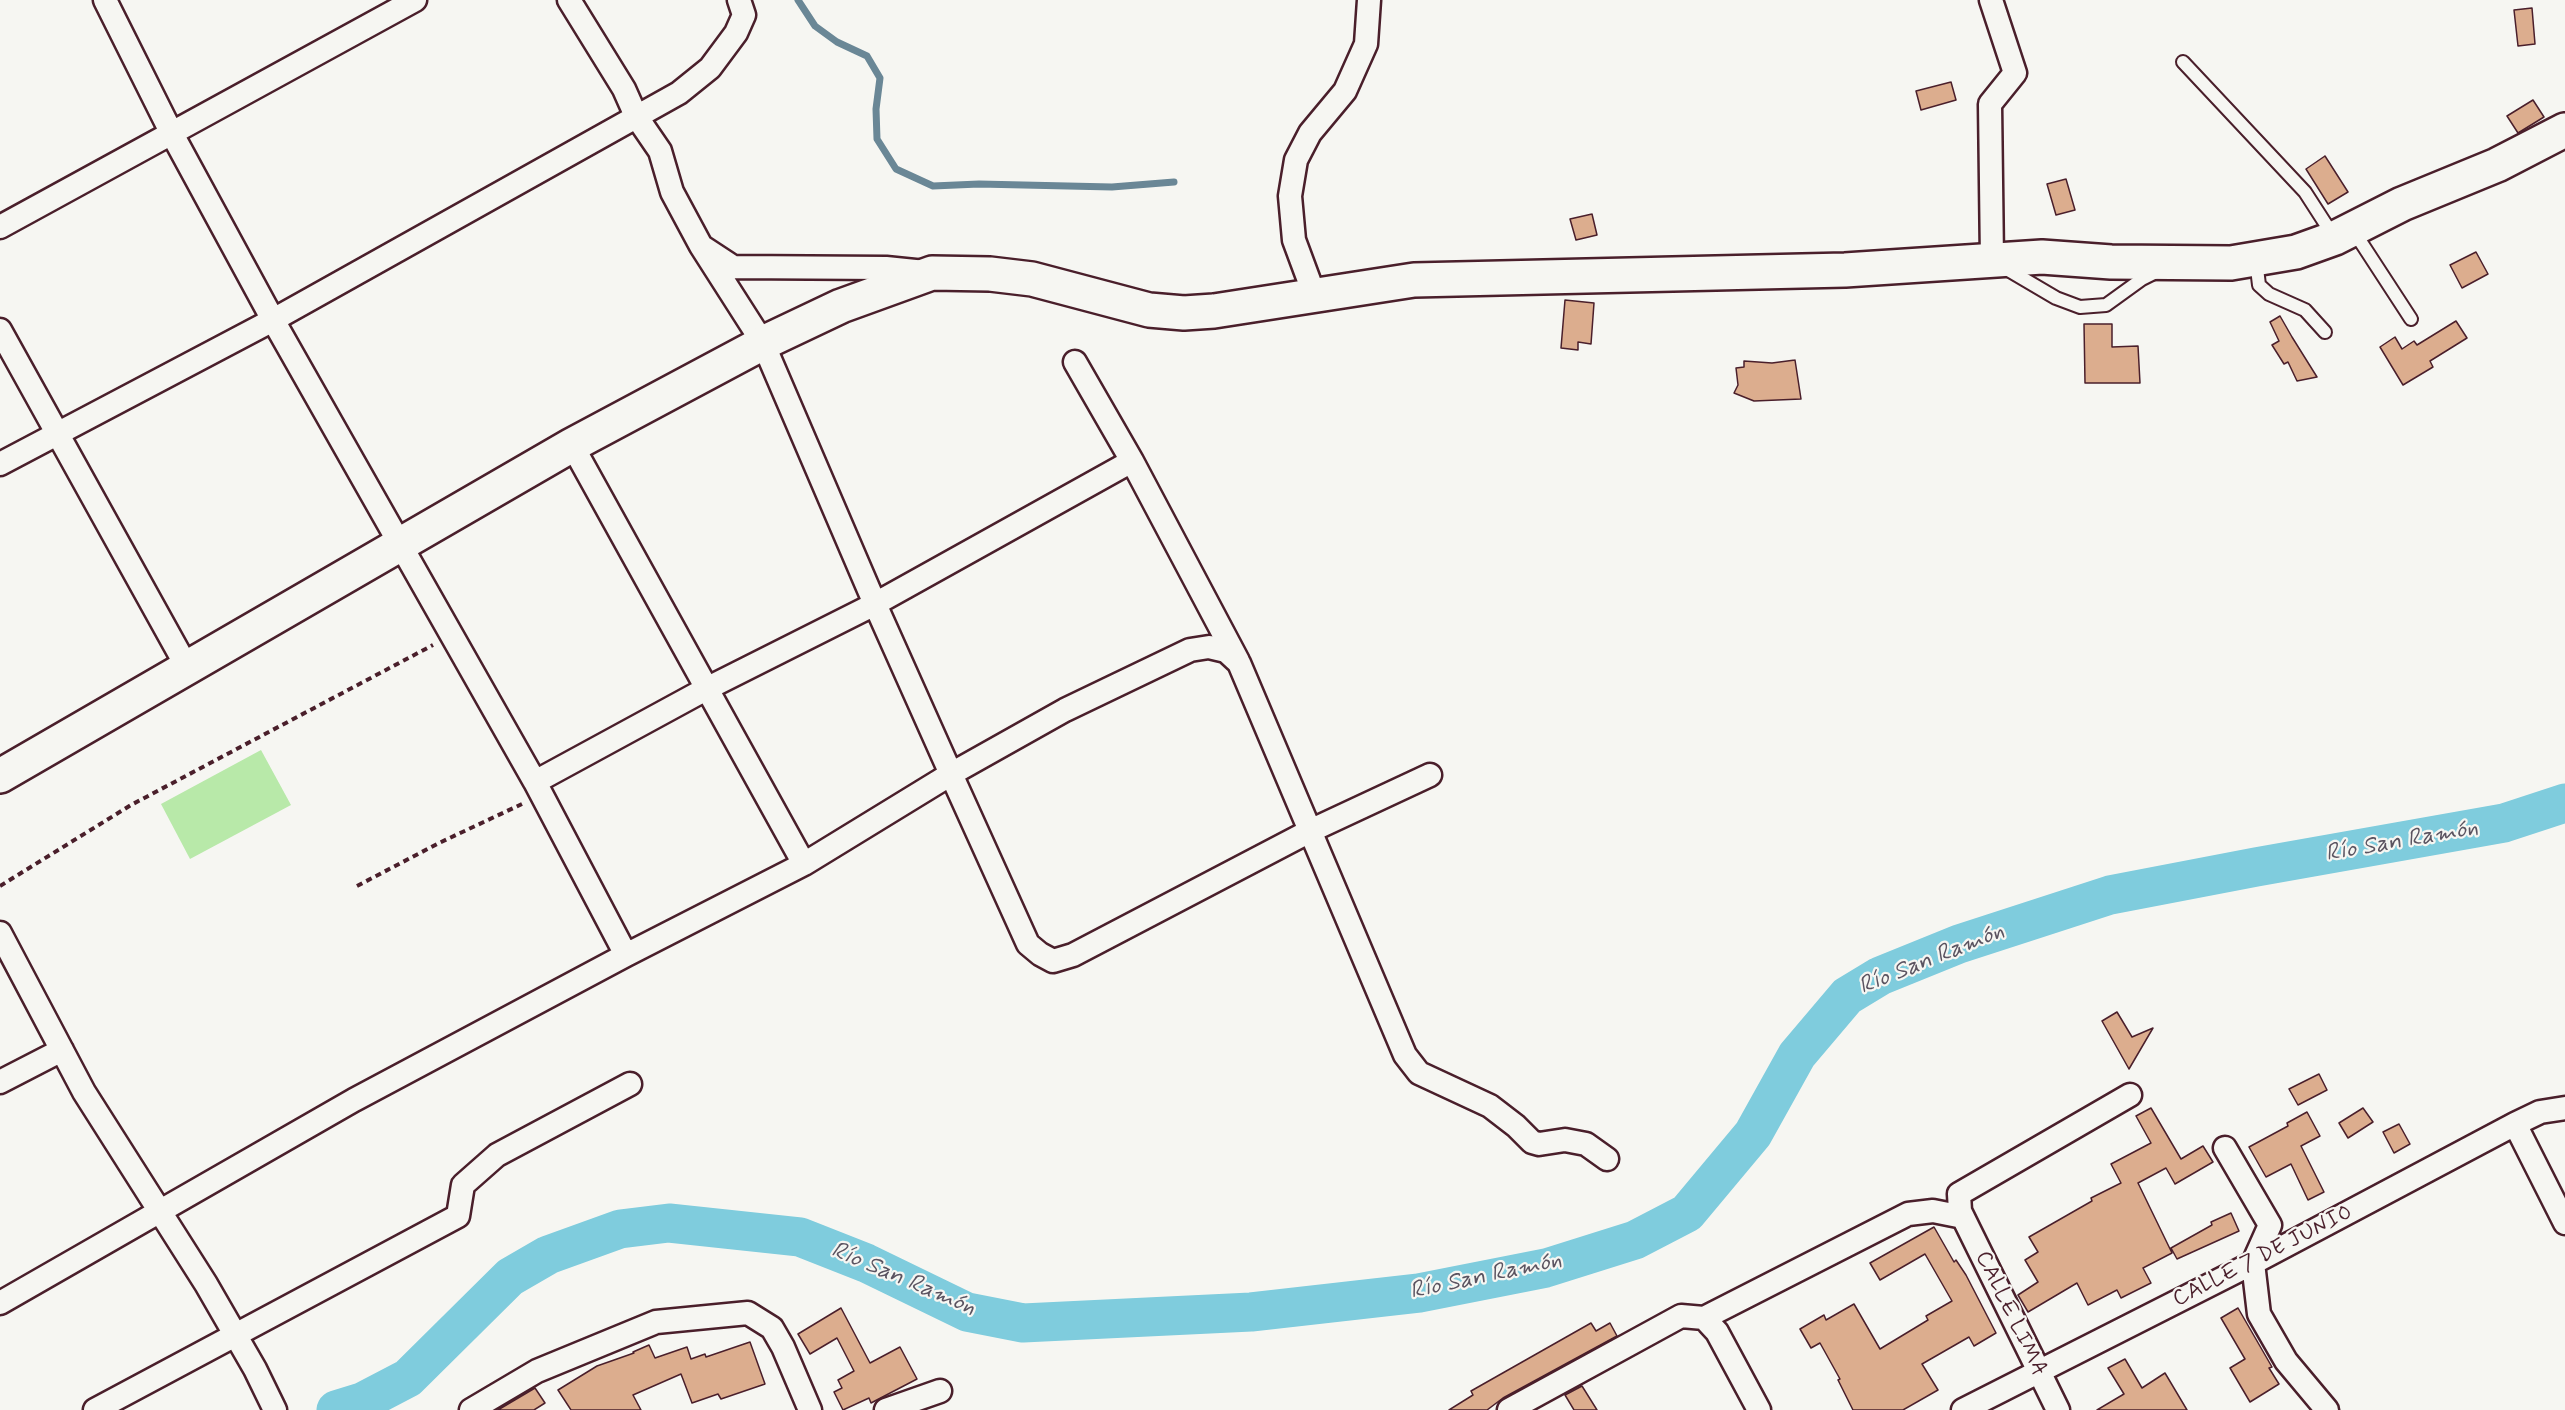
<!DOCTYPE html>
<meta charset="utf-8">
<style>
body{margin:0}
canvas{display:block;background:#f6f6f2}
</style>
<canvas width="2565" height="1410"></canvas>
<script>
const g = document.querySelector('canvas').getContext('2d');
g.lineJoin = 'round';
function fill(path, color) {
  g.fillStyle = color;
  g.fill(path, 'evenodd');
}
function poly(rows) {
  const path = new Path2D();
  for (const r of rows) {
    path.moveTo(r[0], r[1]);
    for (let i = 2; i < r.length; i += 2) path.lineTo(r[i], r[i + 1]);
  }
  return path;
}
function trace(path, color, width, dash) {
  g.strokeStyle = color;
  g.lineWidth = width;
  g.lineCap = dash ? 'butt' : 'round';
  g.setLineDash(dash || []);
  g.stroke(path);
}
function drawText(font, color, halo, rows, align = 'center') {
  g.font = font + ' Mynerve,sans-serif';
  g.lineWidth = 4.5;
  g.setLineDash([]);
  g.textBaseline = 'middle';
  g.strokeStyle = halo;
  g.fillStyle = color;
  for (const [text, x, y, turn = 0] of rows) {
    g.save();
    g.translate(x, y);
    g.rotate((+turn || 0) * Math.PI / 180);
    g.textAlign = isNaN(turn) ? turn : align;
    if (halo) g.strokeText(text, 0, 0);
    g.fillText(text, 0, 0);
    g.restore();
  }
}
fill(poly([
 [261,750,291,805,190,859,161,804]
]), '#b8e9a9');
trace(poly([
 [798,0,815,26,837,42,867,56,880,78,876,109,877,139,896,169,933,186,979,184,1112,187,1174,182]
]), '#6a8796', 7);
trace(poly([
 [336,1410,362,1402,408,1378,510,1277,548,1255,620,1229,669,1223,800,1237,866,1263,967,1312,1023,1323,1251,1312,1419,1293,1546,1268,1635,1240,1687,1213,1753,1134,1797,1055,1847,996,1880,976,1959,944,2110,895,2256,867,2504,823,2565,803]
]), '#7fccdd', 39);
const building = poly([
 [2532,8,2535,44,2518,46,2514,10,2532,8],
 [1951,82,1956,100,1921,110,1916,91,1951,82],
 [2533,100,2544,117,2518,133,2507,116,2533,100],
 [2325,156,2348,192,2328,204,2306,169,2325,156],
 [2066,179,2075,210,2056,215,2047,184,2066,179],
 [1592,214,1597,235,1576,240,1570,219,1592,214],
 [2476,252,2488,274,2462,288,2450,265,2476,252],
 [1565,300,1594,303,1591,344,1578,342,1578,350,1561,348,1565,300],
 [2280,316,2292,337,2317,377,2297,381,2288,362,2284,364,2272,345,2279,341,2270,322,2280,316],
 [2456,321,2467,338,2430,361,2433,367,2403,385,2380,347,2395,337,2402,349,2414,341,2417,345,2456,321],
 [2084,324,2112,324,2112,347,2138,346,2140,383,2085,383,2084,324],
 [1795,360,1801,399,1754,401,1734,393,1738,385,1736,368,1744,367,1744,361,1772,363,1795,360],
 [2117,1012,2132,1037,2153,1028,2129,1069,2102,1021,2117,1012],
 [2319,1074,2327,1090,2298,1105,2289,1089,2319,1074],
 [2151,1108,2181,1159,2203,1146,2213,1162,2175,1184,2166,1168,2138,1183,2172,1253,2143,1268,2151,1283,2121,1298,2117,1290,2088,1305,2077,1283,2028,1312,2018,1295,2038,1282,2025,1260,2038,1252,2029,1237,2092,1201,2091,1198,2121,1183,2111,1164,2151,1143,2136,1116,2151,1108],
 [2363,1108,2373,1122,2348,1138,2339,1123,2363,1108],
 [2307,1112,2320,1136,2301,1146,2324,1192,2308,1200,2291,1164,2266,1177,2249,1147,2288,1126,2287,1123,2307,1112],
 [2399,1124,2410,1144,2394,1153,2383,1132,2399,1124],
 [2231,1213,2239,1231,2177,1259,2171,1248,2212,1225,2211,1222,2231,1213],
 [1934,1227,1954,1262,1956,1260,1966,1275,1996,1333,1974,1346,1969,1337,1922,1364,1938,1390,1903,1410,1853,1410,1838,1380,1840,1379,1820,1343,1811,1348,1800,1329,1824,1315,1826,1320,1854,1304,1880,1349,1928,1320,1926,1316,1952,1301,1925,1254,1880,1280,1870,1263,1934,1227],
 [841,1308,870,1363,900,1347,917,1379,871,1403,869,1398,843,1410,834,1392,842,1388,838,1380,854,1371,837,1338,810,1354,798,1334,841,1308],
 [2238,1308,2272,1367,2269,1368,2279,1384,2250,1402,2230,1368,2245,1359,2221,1318,2238,1308],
 [1591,1323,1596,1331,1610,1323,1617,1336,1503,1398,1487,1410,1449,1410,1473,1395,1471,1391,1591,1323],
 [750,1342,765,1384,721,1399,718,1394,692,1403,681,1374,633,1395,641,1410,571,1410,558,1390,597,1366,634,1353,633,1352,649,1345,655,1358,687,1347,691,1359,705,1354,706,1357,750,1342],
 [2125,1359,2142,1388,2165,1373,2187,1410,2097,1410,2124,1394,2108,1368,2125,1359],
 [1582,1386,1597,1410,1574,1410,1565,1395,1582,1386],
 [535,1388,545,1403,534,1410,498,1410,535,1388]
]);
fill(building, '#dcad8e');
trace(building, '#4a1f2b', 1.5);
const lane = poly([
 [2183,62,2305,192,2334,237],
 [2353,230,2411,319],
 [2256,260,2259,285,2269,294,2305,310,2325,332],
 [2005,268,2056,298,2080,307,2106,305,2142,279,2156,272]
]);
const street = poly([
 [105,0,171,132,273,320,535,782,626,955],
 [569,0,624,89,636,116,660,151,672,192,701,246,733,267,886,268,925,272],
 [1991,0,2015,73,1990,104,1992,260],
 [0,227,415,0],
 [701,246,763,343,875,604,951,774,1028,944,1040,954,1053,961,1073,955,1310,831,1430,775],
 [1314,294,1294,240,1290,196,1296,160,1310,133,1345,91,1366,44,1369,0],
 [0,330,188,669],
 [1075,362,1132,461,1238,661],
 [572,445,804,864],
 [0,464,273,320,679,93,710,68,736,33,744,15,739,0],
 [535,782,706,689,875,604,1132,461],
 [0,933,84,1092,206,1284,255,1369,275,1410],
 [0,1082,62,1050],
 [2515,1124,2565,1223],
 [2225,1148,2270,1225,2253,1263,2259,1314,2286,1361,2327,1410],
 [0,1303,354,1100,626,955,804,864,951,774,1065,710,1190,650,1209,647,1226,651,1239,663,1405,1055,1419,1073,1490,1106,1516,1126,1532,1142,1539,1144,1565,1140,1586,1144,1607,1159],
 [1704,1318,1717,1332,1759,1410],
 [95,1410,458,1216,463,1185,497,1155,630,1084],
 [471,1410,537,1371,656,1322,748,1313,772,1328,783,1347,810,1410],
 [886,1410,940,1391],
 [1509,1410,1681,1316,1704,1318,1908,1214,1933,1211,1963,1217],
 [1963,1410,2253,1263,2515,1124,2540,1112,2565,1108],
 [2058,1410,1960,1211,1959,1194,2130,1095]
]);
const secondary = poly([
 [0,776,572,445,763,343,841,306,932,273,990,274,1032,279,1149,310,1184,313,1214,311,1414,280,1845,270,2042,257,2111,262,2231,263,2296,252,2335,238,2402,204,2497,165,2565,130]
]);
trace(lane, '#4a1f2b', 16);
trace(street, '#4a1f2b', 27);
trace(secondary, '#4a1f2b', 38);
trace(poly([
 [0,886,131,805,433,645],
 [357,886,439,843,522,804]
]), '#4a1f2b', 4, [6, 4.5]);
trace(lane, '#f6f6f2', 12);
trace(street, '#f6f6f2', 22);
trace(secondary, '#f6f6f2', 33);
drawText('22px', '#4a1f2b', '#f6f6f2', [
 ["CALLE 7 DE JUNIO",2263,1257,-27],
 ["CALLE LIMA",2010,1314,64]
]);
drawText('italic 24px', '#5a5360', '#f6f6f2', [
 ["Río San Ramón",2402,842,-10],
 ["Río San Ramón",1932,960,-22],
 ["Río San Ramón",1486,1277,-12],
 ["Río San Ramón",903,1280,23]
]);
</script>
